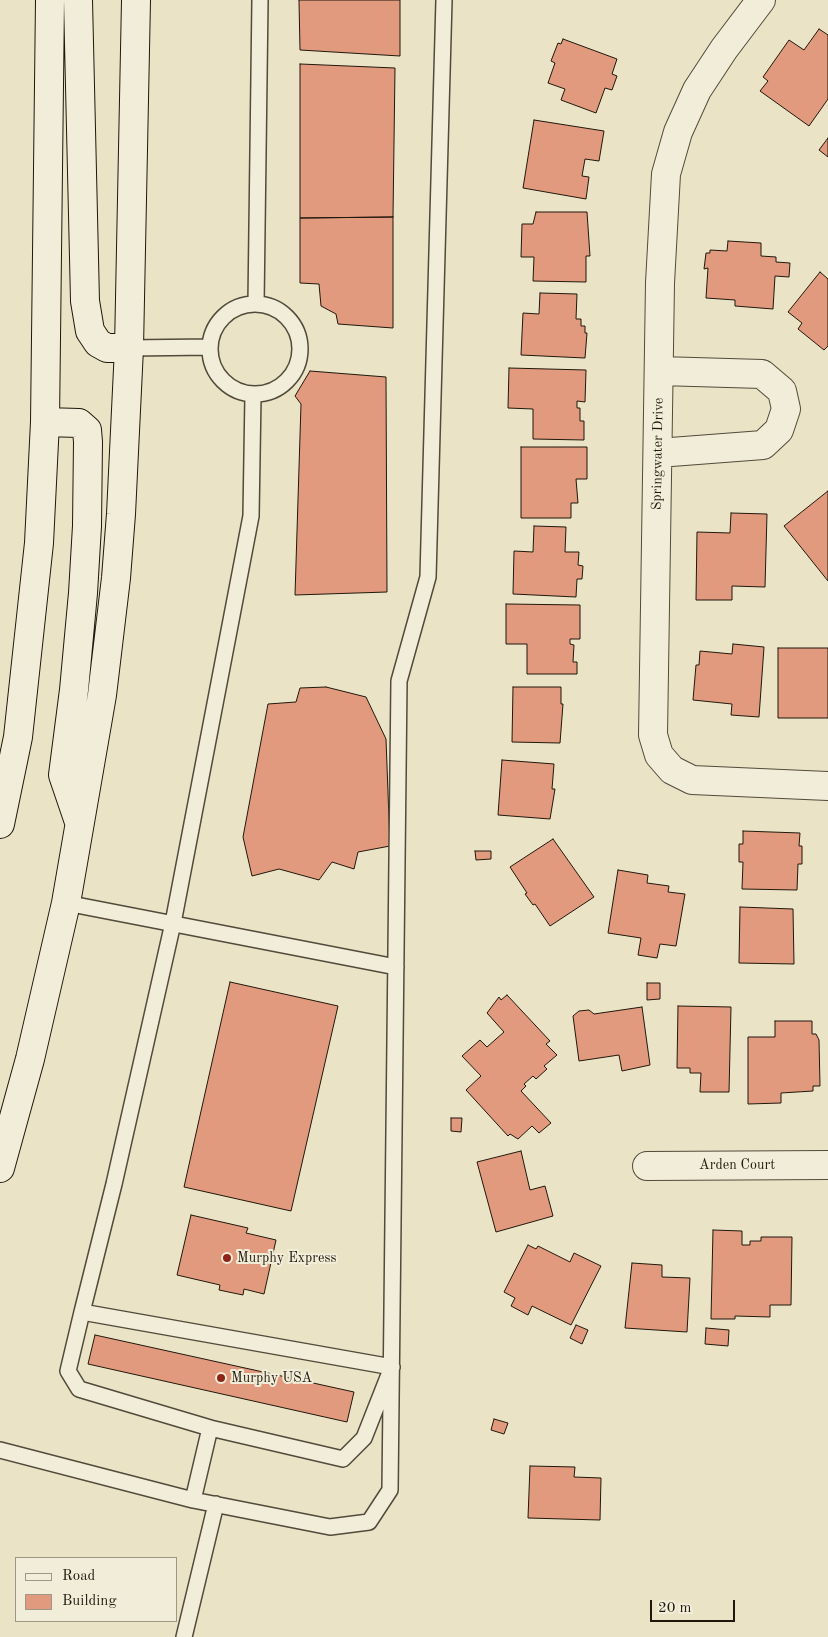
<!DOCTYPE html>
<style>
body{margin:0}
#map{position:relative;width:828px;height:1637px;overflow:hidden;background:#eae3c5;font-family:"Old Standard TT",serif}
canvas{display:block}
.legend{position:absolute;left:15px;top:1557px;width:162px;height:65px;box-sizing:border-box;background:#f1edd9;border:1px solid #9d9787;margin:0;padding:6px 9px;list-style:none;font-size:15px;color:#20170c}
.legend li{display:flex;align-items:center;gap:10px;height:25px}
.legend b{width:25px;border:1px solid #9d9787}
.scale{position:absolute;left:650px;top:1600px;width:85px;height:22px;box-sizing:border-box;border:2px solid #20170c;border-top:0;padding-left:6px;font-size:15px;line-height:18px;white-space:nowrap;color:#20170c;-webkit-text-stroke:4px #f1edd9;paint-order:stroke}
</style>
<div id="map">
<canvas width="828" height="1637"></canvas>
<ul class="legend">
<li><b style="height:6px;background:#f1edd9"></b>Road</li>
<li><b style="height:14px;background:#e19a7e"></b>Building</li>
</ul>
<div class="scale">20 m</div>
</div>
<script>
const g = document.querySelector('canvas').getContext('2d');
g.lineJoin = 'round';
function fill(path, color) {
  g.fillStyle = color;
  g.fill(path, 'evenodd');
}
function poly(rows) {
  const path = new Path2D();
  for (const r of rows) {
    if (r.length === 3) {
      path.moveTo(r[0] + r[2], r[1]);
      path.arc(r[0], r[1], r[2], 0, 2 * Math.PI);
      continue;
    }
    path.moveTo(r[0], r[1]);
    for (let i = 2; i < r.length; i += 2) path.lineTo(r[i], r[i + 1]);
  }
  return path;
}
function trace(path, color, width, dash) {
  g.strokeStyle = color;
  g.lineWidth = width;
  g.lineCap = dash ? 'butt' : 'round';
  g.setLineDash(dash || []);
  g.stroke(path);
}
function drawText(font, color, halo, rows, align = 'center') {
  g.font = font + ' "Old Standard TT",serif';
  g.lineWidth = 4;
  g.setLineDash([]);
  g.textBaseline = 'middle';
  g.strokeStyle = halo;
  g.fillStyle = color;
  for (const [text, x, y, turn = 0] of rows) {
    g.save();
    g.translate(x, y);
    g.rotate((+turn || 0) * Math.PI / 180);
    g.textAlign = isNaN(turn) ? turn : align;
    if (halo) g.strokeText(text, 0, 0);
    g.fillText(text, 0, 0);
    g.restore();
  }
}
const building = poly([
 [299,0,400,0,400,56,300,50,299,0],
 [819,29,828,35,828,99,809,126,760,91,768,81,763,77,789,40,804,50,819,29],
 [563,39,617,59,612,74,617,76,612,90,605,88,596,113,561,100,565,89,548,83,555,63,551,61,558,43,561,44,563,39],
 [300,64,395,68,393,217,300,218,300,64],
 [534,120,604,131,599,161,585,159,582,176,589,177,586,199,523,188,534,120],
 [828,138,828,157,819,150,828,138],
 [536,212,587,212,590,256,586,256,586,282,533,281,534,257,521,257,522,224,533,224,536,212],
 [393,217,393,328,338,324,336,314,321,306,319,284,300,283,300,218,393,217],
 [728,241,761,243,761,256,776,257,776,262,790,263,789,277,775,276,773,309,735,306,735,300,706,298,708,268,704,269,706,253,710,253,710,250,727,251,728,241],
 [820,272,828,279,828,346,824,350,798,329,802,323,788,312,820,272],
 [540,293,577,294,576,319,581,319,581,326,585,326,585,333,587,333,585,358,521,355,523,313,539,314,540,293],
 [509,368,586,370,585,402,577,401,577,408,580,408,580,421,584,421,584,440,533,439,533,409,508,408,509,368],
 [310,371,386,377,387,592,295,595,301,404,295,396,310,371],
 [521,447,587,447,587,479,576,479,578,503,571,503,571,518,521,518,521,447],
 [828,491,828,581,784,526,828,491],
 [731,513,767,514,765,587,732,586,732,600,696,600,697,532,730,533,731,513],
 [534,526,566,527,565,552,579,552,578,565,583,566,582,579,577,579,576,597,513,594,514,551,533,552,534,526],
 [506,604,580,605,580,639,570,639,570,644,574,645,573,662,577,662,577,674,527,674,527,644,506,644,506,604],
 [733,644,764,647,759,717,731,715,732,704,693,700,696,665,699,665,700,651,732,654,733,644],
 [778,648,828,648,828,718,778,718,778,648],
 [326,687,366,697,386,739,390,846,358,852,354,869,332,862,319,880,279,869,252,876,243,837,268,704,296,702,300,688,326,687],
 [513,687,561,687,561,704,563,704,560,743,512,742,513,687],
 [502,760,554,764,552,789,555,789,550,819,498,815,502,760],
 [743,831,800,833,799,846,802,846,802,864,798,864,797,890,742,889,743,862,739,862,739,844,743,844,743,831],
 [553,839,594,897,550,926,535,904,533,905,525,894,527,893,510,867,553,839],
 [475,851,491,851,491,859,476,860,475,851],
 [618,870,648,875,647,883,669,886,668,892,685,894,676,946,660,944,657,958,638,955,641,938,608,933,618,870],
 [740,907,793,909,794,964,739,963,740,907],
 [230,982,338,1006,291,1211,184,1187,230,982],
 [647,983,660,983,660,999,647,1000,647,983],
 [507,995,550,1041,546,1044,557,1055,544,1066,547,1069,536,1079,533,1076,524,1084,526,1086,521,1091,551,1123,539,1133,532,1126,518,1139,510,1134,508,1136,466,1090,481,1076,462,1056,480,1040,487,1047,504,1032,487,1013,499,997,501,1000,507,995],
 [678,1006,731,1007,729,1092,700,1092,701,1073,690,1073,690,1068,677,1068,678,1006],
 [642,1007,650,1065,622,1071,619,1055,579,1061,573,1016,579,1011,589,1010,594,1014,642,1007],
 [775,1021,812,1021,812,1034,816,1034,819,1040,820,1086,813,1086,813,1091,781,1093,781,1103,748,1104,748,1037,775,1037,775,1021],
 [451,1118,462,1118,461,1132,451,1131,451,1118],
 [521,1151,530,1190,545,1186,553,1216,496,1232,477,1162,521,1151],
 [191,1215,248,1228,246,1233,276,1240,264,1294,244,1289,243,1295,219,1290,220,1285,177,1275,191,1215],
 [713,1230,742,1231,742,1245,750,1245,750,1241,761,1241,761,1237,792,1237,791,1305,770,1305,770,1317,735,1316,735,1319,711,1319,713,1230],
 [528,1245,536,1249,538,1246,570,1262,574,1253,601,1266,571,1325,532,1306,528,1315,511,1306,515,1298,504,1292,528,1245],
 [632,1263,662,1265,662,1277,690,1278,687,1332,625,1328,632,1263],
 [576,1325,588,1330,582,1344,570,1338,576,1325],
 [706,1328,729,1330,728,1346,705,1344,706,1328],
 [95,1335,354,1392,347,1422,88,1364,95,1335],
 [494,1419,508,1423,504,1434,491,1430,494,1419],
 [530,1466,575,1467,574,1477,601,1478,600,1520,528,1518,530,1466]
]);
fill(building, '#e19a7e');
trace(building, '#20170c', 1);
const lane = poly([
 [256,304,260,0],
 [255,349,45],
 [129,348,210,347],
 [66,903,396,967],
 [82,1312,68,1371,79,1389,210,1428],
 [0,1450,193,1500,330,1527,369,1522,390,1490,399,681,428,577,444,0],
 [193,1500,210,1428,343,1459,364,1438,392,1367,82,1312,114,1184,173,923,251,516,253,395],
 [184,1637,216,1504]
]);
const street = poly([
 [761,0,724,49,697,90,678,132,666,174,660,283,653,735,659,755,672,770,692,780,828,786],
 [658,453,763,445,779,430,786,409,782,391,762,374,660,371],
 [647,1166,828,1165]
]);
const secondary = poly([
 [78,0,85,301,90,331,98,343,107,348,129,348],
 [45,422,79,423,87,430,88,442,87,526,83,593,74,690,63,775,79,822],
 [0,824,18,737,39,543,45,422,50,0],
 [0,1168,30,1059,66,903,102,695,116,578,121,514,129,348,136,0]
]);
trace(lane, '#524a3a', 18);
trace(street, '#524a3a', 30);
trace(secondary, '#20170c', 30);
trace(lane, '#f1edd9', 15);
trace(street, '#f1edd9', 28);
trace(secondary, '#f1edd9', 28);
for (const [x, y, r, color] of [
 [227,1258,5,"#8f2418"],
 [221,1378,5,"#8f2418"]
]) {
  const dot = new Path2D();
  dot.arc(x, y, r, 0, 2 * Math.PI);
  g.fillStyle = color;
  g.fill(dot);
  trace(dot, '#f1edd9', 2);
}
drawText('14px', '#20170c', '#f1edd9', [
 ["Springwater Drive",658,454,-89],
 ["Arden Court",737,1165]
]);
drawText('14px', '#20170c', '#f1edd9', [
 ["Murphy Express",237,1258],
 ["Murphy USA",231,1378]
], 'left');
</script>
